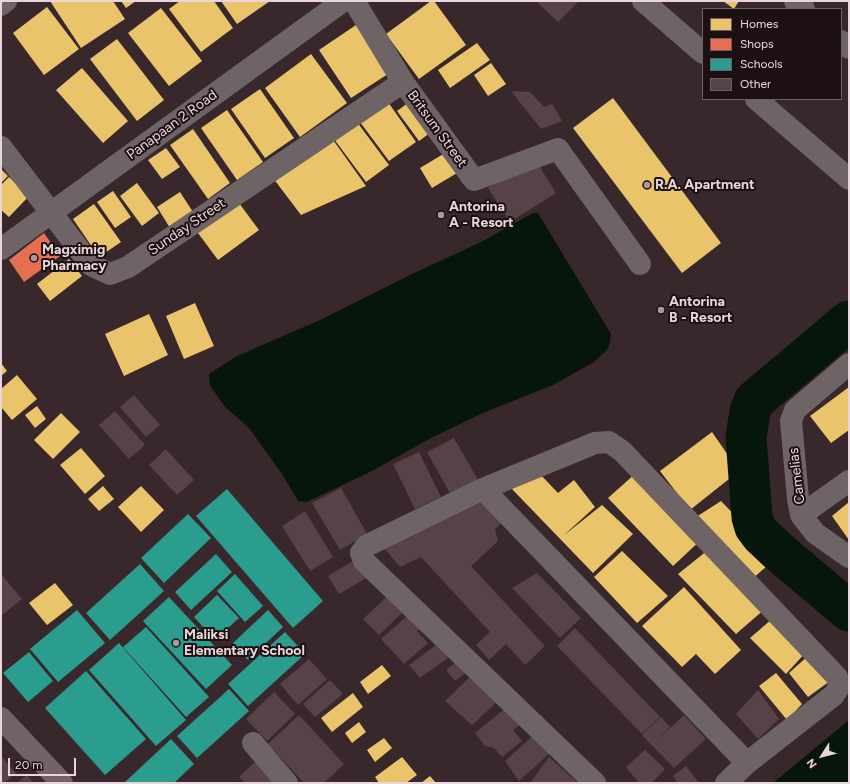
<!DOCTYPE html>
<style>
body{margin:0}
#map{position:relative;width:850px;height:784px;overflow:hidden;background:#38282c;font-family:Figtree,sans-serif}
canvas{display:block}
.frame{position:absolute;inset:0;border:2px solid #ead6da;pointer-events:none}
.legend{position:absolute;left:702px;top:8px;width:140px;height:92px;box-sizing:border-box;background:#1c1013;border:1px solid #6e5f63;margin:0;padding:5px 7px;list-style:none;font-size:12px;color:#ead6da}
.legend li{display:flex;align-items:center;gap:8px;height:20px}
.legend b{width:20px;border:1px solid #6e5f63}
.north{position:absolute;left:802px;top:736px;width:40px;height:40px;-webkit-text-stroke:3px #1c1013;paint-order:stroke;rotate:234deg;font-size:11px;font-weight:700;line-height:16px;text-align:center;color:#ead6da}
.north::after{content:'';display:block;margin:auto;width:14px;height:18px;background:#ead6da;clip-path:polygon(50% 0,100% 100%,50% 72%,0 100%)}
.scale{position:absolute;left:8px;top:758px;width:68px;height:18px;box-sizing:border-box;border:2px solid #ead6da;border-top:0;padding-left:5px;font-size:12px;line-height:14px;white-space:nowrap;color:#ead6da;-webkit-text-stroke:3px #1c1013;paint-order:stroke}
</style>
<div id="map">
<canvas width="850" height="784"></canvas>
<div class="frame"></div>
<ul class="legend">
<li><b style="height:11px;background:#e9c46a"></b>Homes</li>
<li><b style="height:11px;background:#e76f51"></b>Shops</li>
<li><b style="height:11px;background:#2a9d8f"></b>Schools</li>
<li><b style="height:11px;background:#574248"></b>Other</li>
</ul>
<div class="north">N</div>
<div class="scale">20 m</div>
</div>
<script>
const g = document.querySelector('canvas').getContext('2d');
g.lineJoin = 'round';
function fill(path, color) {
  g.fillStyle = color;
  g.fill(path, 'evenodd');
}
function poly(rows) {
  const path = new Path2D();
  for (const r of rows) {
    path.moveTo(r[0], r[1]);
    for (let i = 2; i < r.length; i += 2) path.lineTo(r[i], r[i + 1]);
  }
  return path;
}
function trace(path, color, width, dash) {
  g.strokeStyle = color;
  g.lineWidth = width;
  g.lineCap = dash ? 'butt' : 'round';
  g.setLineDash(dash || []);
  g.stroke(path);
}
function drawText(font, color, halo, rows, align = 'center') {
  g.font = font + ' Figtree,sans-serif';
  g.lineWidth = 4;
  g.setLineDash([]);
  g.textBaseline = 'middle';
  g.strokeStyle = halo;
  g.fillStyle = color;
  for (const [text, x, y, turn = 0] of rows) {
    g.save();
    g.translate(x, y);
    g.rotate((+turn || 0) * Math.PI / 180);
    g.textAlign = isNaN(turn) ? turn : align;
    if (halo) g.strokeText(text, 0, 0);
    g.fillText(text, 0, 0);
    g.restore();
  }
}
fill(poly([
 [533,213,538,213,611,334,610,343,607,350,594,362,553,385,483,413,433,437,372,471,307,502,298,501,282,474,249,428,226,408,210,386,209,374,237,356,320,320,410,275,481,242],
 [849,720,849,783,773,783]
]), '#06160b');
fill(poly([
 [50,1,113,1,125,19,81,48],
 [121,1,136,1,126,8],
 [180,1,214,1,233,28,201,52,169,9],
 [221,1,270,1,237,24],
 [431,1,434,1,466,45,419,79,386,34],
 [723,1,739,1,734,9],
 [47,7,79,49,44,75,13,33],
 [161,8,202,61,169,86,128,33],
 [356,25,388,74,351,98,319,50],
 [117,39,164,100,137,121,90,59],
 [477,43,490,60,450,88,438,70],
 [311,54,347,103,300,137,265,88],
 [491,63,506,84,488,96,474,75],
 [82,68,128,121,103,143,56,90],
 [260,89,294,138,265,158,231,109],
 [613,98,721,243,682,273,573,128],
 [412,100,434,130,419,141,397,111],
 [388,102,416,142,389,161,360,122],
 [227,110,263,162,237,180,201,128],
 [357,122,389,165,366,182,334,139],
 [193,129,230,183,208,199,170,145],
 [331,137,366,186,301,215,273,178],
 [166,148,180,167,162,179,148,160],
 [445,153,457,173,432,188,420,168],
 [1,169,8,176,1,183],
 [9,177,29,196,9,217,1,210,1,185],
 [137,183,159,213,142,226,120,196],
 [113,191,131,217,115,228,97,202],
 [180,192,193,212,170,228,157,207],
 [239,203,259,230,218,260,198,233],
 [94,204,121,242,99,257,73,219],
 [69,259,82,276,50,301,37,284],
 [195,303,214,346,184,359,166,316],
 [149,314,168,355,124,376,105,334],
 [1,363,7,371,1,376],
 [17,375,37,399,12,420,1,407,1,389],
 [849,387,849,430,831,443,810,416],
 [37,406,46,419,35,428,25,415],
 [61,413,80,432,53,459,34,440],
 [712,432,739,471,690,510,660,471],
 [81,448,105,476,85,494,60,465],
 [539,473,558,493,574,480,595,507,563,536,602,505,633,534,593,573,511,488],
 [636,473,702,539,673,566,608,498],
 [103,486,114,499,99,511,88,499],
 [141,486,164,510,141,532,118,507],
 [721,501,776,558,751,580,693,519],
 [849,502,849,540,832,516],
 [708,550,766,608,736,634,678,574],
 [622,551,668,596,637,623,594,577],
 [55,583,73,605,47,625,29,603],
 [684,587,741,650,715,674,696,654,682,667,642,626],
 [772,619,807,651,786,674,750,638],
 [809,655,830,681,808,697,789,673],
 [382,665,391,676,368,694,360,682],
 [776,673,802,704,787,720,759,686],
 [353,693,363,707,332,732,321,718],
 [359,722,366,732,352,743,345,733],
 [384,738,392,748,375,762,367,750],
 [402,757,417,775,406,783,379,783,375,777],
 [430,776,436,783,421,783]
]), '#e9c46a');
fill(poly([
 [44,233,60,256,24,282,9,260]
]), '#e76f51');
fill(poly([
 [227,489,323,601,293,628,196,516],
 [188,514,211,538,164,583,141,558],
 [216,554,232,572,191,610,175,592],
 [140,564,164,591,110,640,86,613],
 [235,574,263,606,245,622,217,591],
 [217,595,239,618,215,640,194,617],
 [169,597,232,665,206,689,143,621],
 [77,610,105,643,58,682,30,649],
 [268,610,283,627,248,660,233,643],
 [146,627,209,697,186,717,123,647],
 [285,632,305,654,248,706,228,684],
 [119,643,186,720,156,746,89,670],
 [29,652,53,681,28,702,3,673],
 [86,671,146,739,105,775,45,708],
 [229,689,249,711,197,758,177,736],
 [171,739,194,764,174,783,124,783]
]), '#2a9d8f');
trace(poly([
 [849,321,754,401,750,412,746,437,752,517,755,527,761,535,778,551,849,611]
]), '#06160b', 41);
fill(poly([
 [536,1,579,1,558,22],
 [511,91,530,92,544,107,552,104,562,121,541,129],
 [534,158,556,193,510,222,488,188],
 [134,395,160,425,146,437,120,407],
 [115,411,145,445,129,459,99,425],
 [454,438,478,480,451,495,427,452],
 [166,449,194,480,177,495,149,465],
 [419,452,441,497,415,509,393,464],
 [341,488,367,534,340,550,312,503],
 [482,502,502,523,495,529,498,541,471,566,545,646,525,665,506,644,489,660,476,645,490,632,421,557,400,567,385,549],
 [305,511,333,557,310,571,282,526],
 [356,559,373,574,339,594,328,576],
 [537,573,581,618,560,638,512,588],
 [1,574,22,599,1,616],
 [392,592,407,608,379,635,363,619],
 [413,611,424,624,417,631,428,643,404,664,381,639],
 [575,628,660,717,642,734,557,646],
 [439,643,448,658,420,678,409,665],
 [309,659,327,679,298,705,280,684],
 [460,659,469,670,455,681,446,670],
 [474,673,501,698,472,725,445,701],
 [330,680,343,694,315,717,303,704],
 [758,690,779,719,758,739,736,714],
 [274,692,295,714,267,741,246,719],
 [507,707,521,724,513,730,522,741,502,757,494,748,485,746,475,733],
 [299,715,344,764,324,783,304,783,268,744],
 [684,715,706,739,674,768,642,735,661,717,670,727,654,743],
 [535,734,551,752,519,781,505,761],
 [645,750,665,769,652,783,639,783,626,767],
 [1,756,16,773,4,783,1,783],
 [549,757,578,783,530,783],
 [258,759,276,778,272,783,245,783,239,777],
 [686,766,699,783,678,783,673,776],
 [27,775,33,783,17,783]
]), '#574248');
trace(poly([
 [354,1,403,82,474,180,558,149,640,264],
 [643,1,703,53],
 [795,1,804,9],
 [1,5,6,1],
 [841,41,849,48],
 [756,99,849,179],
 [1,147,91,265,110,274,128,267,403,82],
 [1,249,343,1],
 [849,364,795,410,791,421,798,499,801,515,815,533,849,557],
 [483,489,747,763],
 [801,515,849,481],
 [253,743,287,783],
 [595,783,364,561,361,553,366,546,483,489,595,443,609,442,622,451,837,677,839,687,834,695,747,763,726,783]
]), '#6e6365', 22);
trace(poly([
 [1,718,62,783]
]), '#736266', 22);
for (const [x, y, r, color] of [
 [647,185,4,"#ac999d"],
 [441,215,4,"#ac999d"],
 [34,258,4,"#ac999d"],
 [661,310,4,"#ac999d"],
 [176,643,4,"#ac999d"]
]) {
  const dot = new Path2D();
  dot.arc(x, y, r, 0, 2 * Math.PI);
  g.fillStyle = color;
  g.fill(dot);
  trace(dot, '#1c1013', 1.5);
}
drawText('14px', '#ead6da', '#1c1013', [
 ["Panapaan 2 Road",172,125,-36],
 ["Britsum Street",437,129,54],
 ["Sunday Street",187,227,-34],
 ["Camelias",797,476,-97]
]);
drawText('bold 14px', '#ead6da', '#1c1013', [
 ["R.A. Apartment",655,185],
 ["Antorina",449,207],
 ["A - Resort",449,223],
 ["Magximig",42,250],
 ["Pharmacy",42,266],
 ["Antorina",669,302],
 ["B - Resort",669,318],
 ["Maliksi",184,635],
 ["Elementary School",184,651]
], 'left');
</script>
